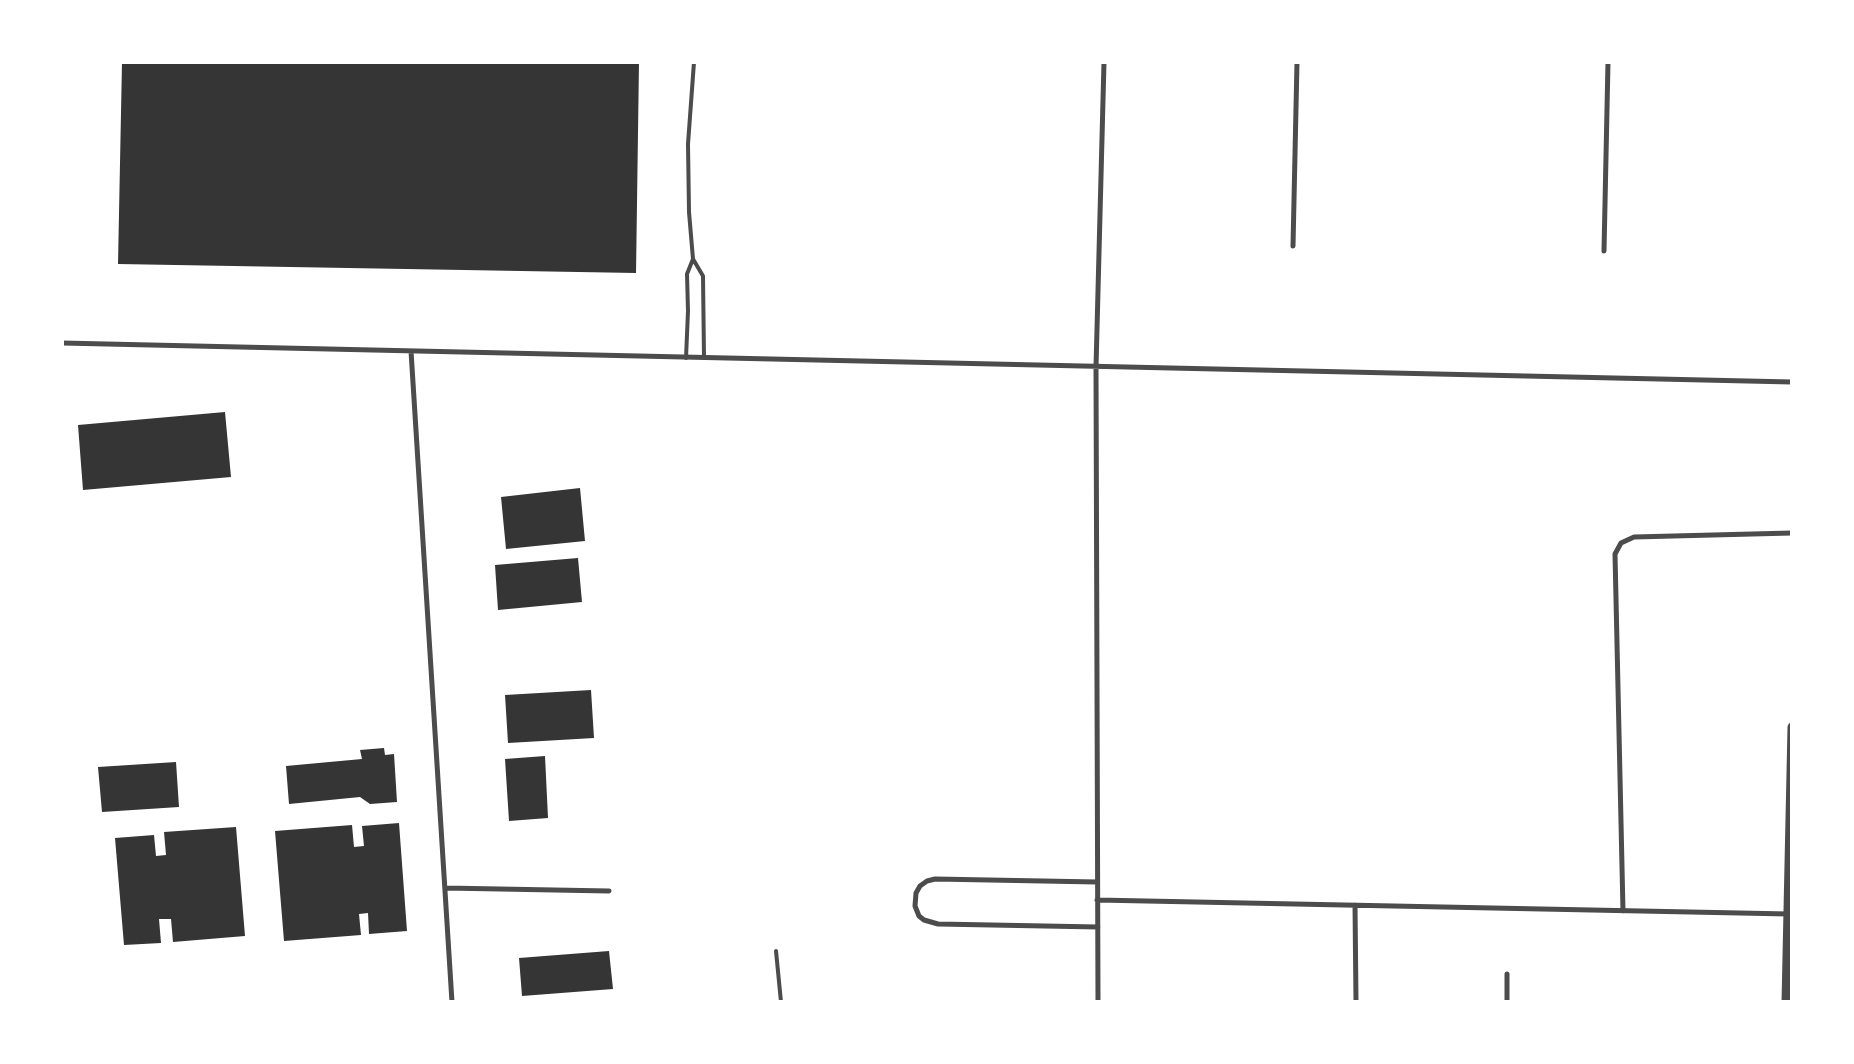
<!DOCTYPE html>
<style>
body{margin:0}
#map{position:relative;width:1854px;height:1064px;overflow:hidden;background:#fff;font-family:Ubuntu,sans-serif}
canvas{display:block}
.frame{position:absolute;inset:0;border:64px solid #fff;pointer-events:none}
</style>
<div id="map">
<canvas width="1854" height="1064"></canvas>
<div class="frame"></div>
</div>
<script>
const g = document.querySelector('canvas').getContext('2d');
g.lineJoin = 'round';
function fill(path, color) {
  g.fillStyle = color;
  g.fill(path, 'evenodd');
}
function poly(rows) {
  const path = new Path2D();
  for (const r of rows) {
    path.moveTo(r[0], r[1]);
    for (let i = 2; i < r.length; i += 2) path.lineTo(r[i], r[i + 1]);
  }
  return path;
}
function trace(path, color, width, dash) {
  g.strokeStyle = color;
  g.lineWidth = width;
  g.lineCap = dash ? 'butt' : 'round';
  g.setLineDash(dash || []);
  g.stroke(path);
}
fill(poly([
 [122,62,639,62,636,273,118,264],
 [225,412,231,477,83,490,78,425],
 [580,488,585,541,506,549,501,497],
 [578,558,582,602,498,610,495,565],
 [591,690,594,738,508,743,505,695],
 [384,748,385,755,394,754,397,802,370,804,360,797,289,804,286,766,362,759,360,750],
 [545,756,548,818,509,821,505,759],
 [176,762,179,807,102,812,98,767],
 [399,823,407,931,369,934,368,913,359,914,361,935,284,941,275,831,352,825,354,847,364,846,362,826],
 [236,827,245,936,173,942,171,919,159,919,161,943,124,945,115,838,154,835,156,856,166,855,164,832],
 [609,951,613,989,522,996,519,958]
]), '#353535');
trace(poly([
 [694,62,688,144,689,212,693,259,703,276,704,358],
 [686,358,688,311,687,274,693,259],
 [776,951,781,1002]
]), '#4c4c4c', 4);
trace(poly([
 [1293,246,1297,62],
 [1604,251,1608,62],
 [62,343,1792,382],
 [411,351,452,1002],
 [1097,882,935,879,927,881,920,886,916,893,915,906,919,916,924,920,938,924,1098,927],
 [445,888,609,891],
 [1097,900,1789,914],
 [1355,905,1356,1002],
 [1623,911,1615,554,1621,543,1634,537,1792,533],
 [1507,974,1507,1002],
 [1098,1002,1096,367,1104,62]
]), '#4c4c4c', 5);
trace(poly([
 [1786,1002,1792,727]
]), '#4c4c4c', 9);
</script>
